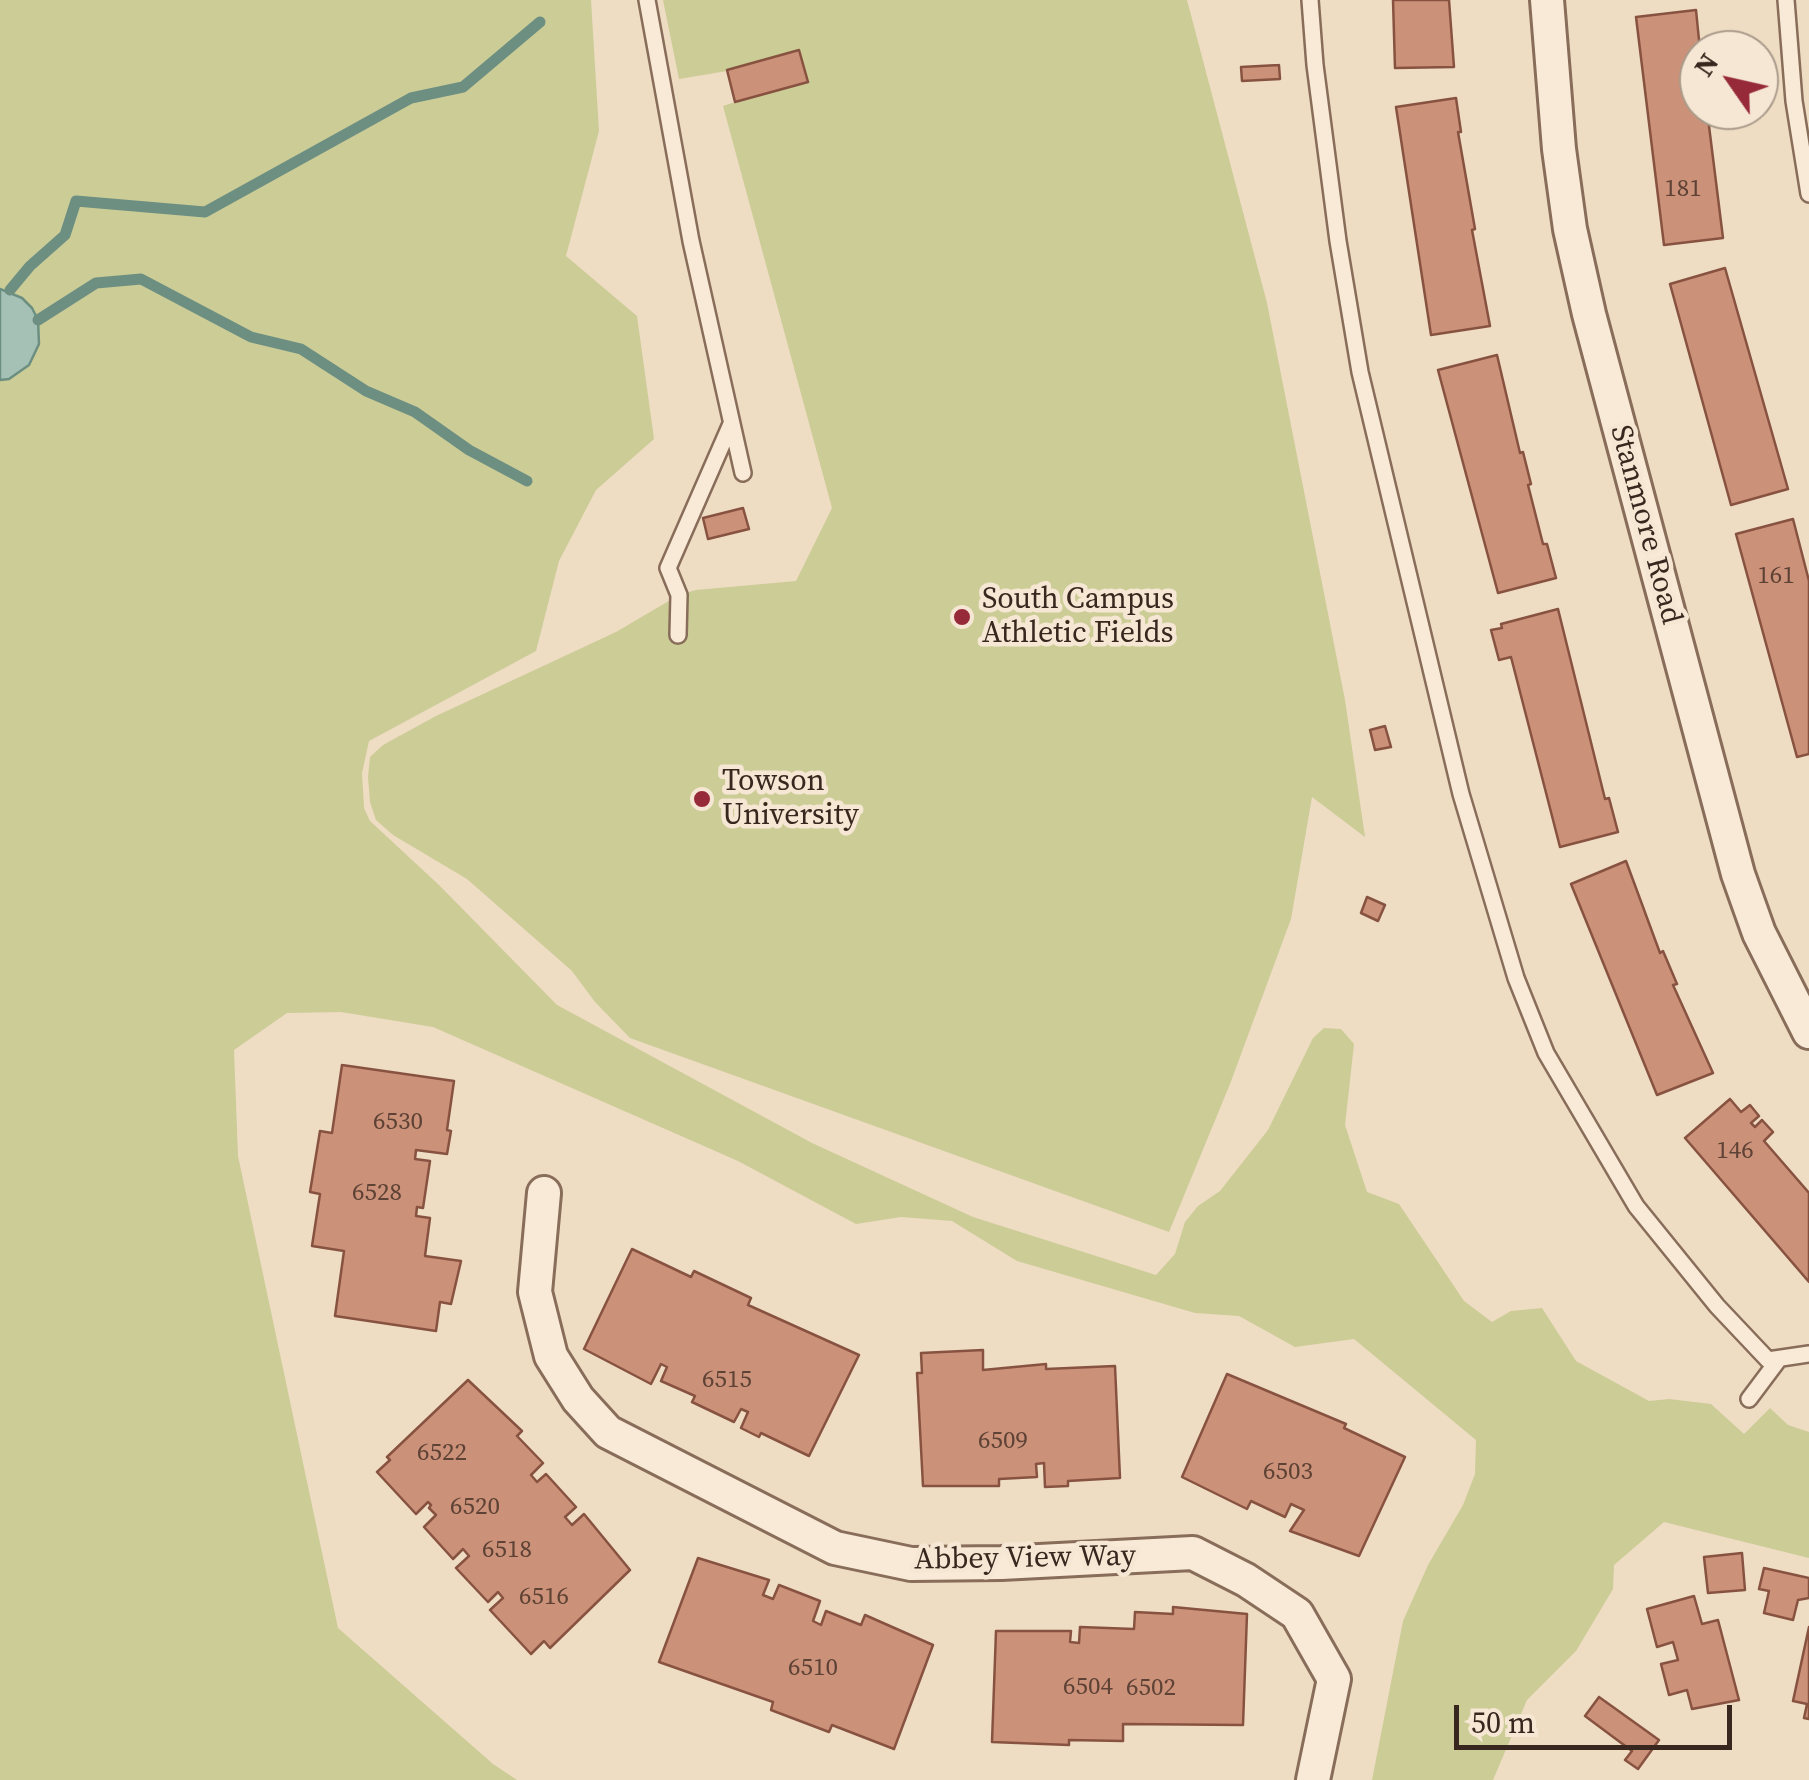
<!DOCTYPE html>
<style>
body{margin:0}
#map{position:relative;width:1809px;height:1780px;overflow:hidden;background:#eedcc3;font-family:"Source Serif 4",serif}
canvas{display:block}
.north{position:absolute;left:1679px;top:30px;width:100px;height:100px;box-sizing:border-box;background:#f5e7d3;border:2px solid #a99a8b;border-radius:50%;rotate:304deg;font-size:28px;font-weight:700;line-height:40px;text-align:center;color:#38271e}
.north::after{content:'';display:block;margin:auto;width:35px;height:45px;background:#972a39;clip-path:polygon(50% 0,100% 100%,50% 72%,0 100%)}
.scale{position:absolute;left:1454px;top:1705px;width:278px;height:45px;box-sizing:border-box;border:5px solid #38271e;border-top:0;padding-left:12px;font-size:30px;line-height:35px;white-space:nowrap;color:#38271e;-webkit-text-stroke:8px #f5e7d3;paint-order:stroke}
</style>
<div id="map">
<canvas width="1809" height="1780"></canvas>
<div class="north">N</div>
<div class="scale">50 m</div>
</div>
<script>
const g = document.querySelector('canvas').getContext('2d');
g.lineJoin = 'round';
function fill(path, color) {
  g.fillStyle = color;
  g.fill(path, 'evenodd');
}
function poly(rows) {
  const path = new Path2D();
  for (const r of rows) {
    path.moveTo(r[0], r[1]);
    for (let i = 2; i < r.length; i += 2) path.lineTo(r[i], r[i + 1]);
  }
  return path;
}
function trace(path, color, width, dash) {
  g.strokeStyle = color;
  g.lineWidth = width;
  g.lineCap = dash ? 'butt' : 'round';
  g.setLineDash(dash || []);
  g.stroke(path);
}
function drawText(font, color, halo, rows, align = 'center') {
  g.font = font + ' "Source Serif 4",serif';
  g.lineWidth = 9;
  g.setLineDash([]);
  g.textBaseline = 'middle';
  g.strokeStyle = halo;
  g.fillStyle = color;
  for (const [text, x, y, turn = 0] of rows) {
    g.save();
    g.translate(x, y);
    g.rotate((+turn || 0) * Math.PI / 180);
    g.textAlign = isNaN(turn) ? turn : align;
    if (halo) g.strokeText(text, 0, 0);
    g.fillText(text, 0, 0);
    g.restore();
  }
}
fill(poly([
 [0,0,591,0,599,131,566,256,637,316,654,439,596,490,559,561,536,651,369,741,362,773,364,808,370,821,439,885,557,1005,812,1143,973,1217,1156,1275,1175,1254,1185,1222,1198,1206,1220,1191,1268,1130,1313,1038,1324,1028,1341,1029,1354,1044,1345,1125,1367,1192,1399,1204,1464,1301,1492,1322,1511,1311,1542,1308,1576,1361,1649,1401,1669,1399,1711,1404,1744,1434,1770,1408,1788,1425,1809,1432,1809,1558,1664,1522,1614,1565,1613,1589,1576,1651,1527,1700,1493,1780,1372,1780,1403,1621,1428,1565,1463,1505,1475,1474,1476,1440,1354,1339,1295,1347,1239,1316,1195,1313,1017,1261,952,1221,901,1217,856,1224,738,1161,433,1027,341,1012,287,1013,234,1050,238,1156,338,1628,493,1764,517,1780,0,1780],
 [663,0,1187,0,1267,303,1345,700,1365,837,1312,797,1291,919,1230,1084,1169,1232,630,1038,595,1002,572,971,467,879,393,835,376,820,370,802,368,777,370,757,383,745,436,716,616,632,679,595,696,590,796,581,832,508,723,106,735,102,727,71,679,79]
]), '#cccc97');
const water = poly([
 [0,289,22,298,32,308,38,320,39,344,29,365,9,379,0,380,0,289]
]);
fill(water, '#a5c1b5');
trace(water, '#6c8f82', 2.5);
trace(poly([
 [10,290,30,266,65,235,76,201,205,212,411,98,463,87,540,22],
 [38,320,96,283,141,279,251,337,301,349,366,391,415,412,469,450,527,481]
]), '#6c8f82', 11);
const building = poly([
 [1393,0,1449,0,1454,67,1395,68,1393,0],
 [1696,10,1700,50,1699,110,1707,110,1723,238,1664,245,1636,17,1696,10],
 [799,50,808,82,735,102,727,70,799,50],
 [1279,65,1280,79,1242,81,1241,67,1279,65],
 [1456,98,1461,132,1458,132,1475,229,1472,230,1490,326,1431,335,1396,107,1456,98],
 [1725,268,1788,489,1731,505,1670,284,1725,268],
 [1497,355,1520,453,1523,452,1531,484,1528,485,1543,544,1547,544,1556,578,1498,593,1438,370,1497,355],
 [743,508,749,529,708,539,703,518,743,508],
 [1793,519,1809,581,1809,754,1797,757,1736,534,1793,519],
 [1558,609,1605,799,1609,798,1618,832,1560,847,1511,657,1499,660,1491,630,1502,628,1501,624,1558,609],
 [1385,726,1391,747,1375,750,1370,730,1385,726],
 [1626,861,1660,953,1663,951,1677,984,1673,985,1713,1073,1657,1095,1571,884,1626,861],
 [1367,897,1385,905,1378,921,1361,913,1367,897],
 [342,1065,454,1081,447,1130,451,1131,447,1154,416,1150,415,1159,430,1161,423,1208,417,1207,416,1216,430,1218,425,1256,461,1261,451,1304,440,1302,436,1331,335,1316,344,1251,312,1246,320,1194,310,1192,320,1131,332,1133,342,1065],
 [1730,1099,1741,1112,1750,1105,1759,1116,1751,1123,1755,1127,1762,1120,1773,1132,1764,1141,1809,1193,1809,1282,1685,1138,1730,1099],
 [632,1249,691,1277,694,1271,751,1298,748,1305,859,1355,809,1456,761,1433,759,1437,741,1428,748,1412,741,1409,734,1422,692,1402,695,1396,661,1381,667,1367,661,1364,651,1384,584,1349,632,1249],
 [983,1350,983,1370,1046,1364,1046,1369,1115,1366,1120,1478,1068,1481,1068,1486,1045,1487,1044,1463,1036,1464,1037,1477,999,1479,999,1486,923,1486,917,1373,922,1373,921,1353,983,1350],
 [1227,1374,1346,1424,1344,1428,1405,1457,1359,1556,1290,1531,1304,1510,1291,1504,1285,1517,1251,1501,1247,1509,1182,1477,1227,1374],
 [468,1380,522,1431,517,1436,543,1463,531,1475,537,1482,546,1474,576,1507,565,1517,572,1525,584,1514,630,1570,550,1648,544,1641,531,1654,490,1610,503,1598,498,1592,488,1602,456,1568,469,1556,463,1549,453,1559,424,1527,436,1515,429,1508,431,1505,428,1502,416,1514,377,1472,390,1460,387,1457,468,1380],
 [1742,1553,1745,1590,1708,1593,1704,1557,1742,1553],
 [698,1558,769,1580,763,1595,773,1599,779,1585,820,1601,813,1621,821,1625,826,1611,861,1625,865,1615,933,1645,894,1749,832,1725,829,1732,771,1710,773,1702,659,1662,698,1558],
 [1764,1568,1809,1578,1809,1598,1798,1600,1793,1620,1764,1613,1769,1591,1759,1589,1764,1568],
 [1694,1596,1702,1624,1718,1620,1739,1700,1692,1709,1687,1690,1669,1695,1661,1664,1678,1660,1673,1642,1657,1647,1647,1609,1694,1596],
 [1173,1607,1247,1614,1243,1725,1123,1724,1123,1741,1069,1740,1069,1745,992,1742,996,1631,1071,1631,1070,1642,1079,1643,1080,1627,1134,1629,1135,1612,1173,1614,1173,1607],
 [1809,1627,1809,1719,1804,1718,1807,1704,1793,1701,1809,1627],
 [1599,1697,1659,1740,1638,1769,1625,1760,1632,1751,1585,1716,1599,1697]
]);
fill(building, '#cc9179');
trace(building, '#875340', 2.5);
const lane = poly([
 [647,0,691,241,743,473],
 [1310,0,1315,65,1338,241,1360,372,1461,794,1516,978,1546,1053,1636,1206,1717,1306,1768,1360,1809,1354],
 [1786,0,1794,101,1809,194],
 [678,635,679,595,668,568,731,424],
 [1749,1399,1779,1359]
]);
const street = poly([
 [1547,0,1559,149,1570,229,1589,314,1738,874,1759,933,1809,1032],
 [544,1193,535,1292,551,1356,578,1399,608,1432,835,1548,911,1564,1001,1563,1193,1553,1246,1580,1297,1614,1334,1679,1313,1780]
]);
trace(lane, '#886d5a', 20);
trace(street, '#886d5a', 38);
trace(lane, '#f9ead7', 15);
trace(street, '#f9ead7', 32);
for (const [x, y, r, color] of [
 [962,617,10,"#972a39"],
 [702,799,10,"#972a39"]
]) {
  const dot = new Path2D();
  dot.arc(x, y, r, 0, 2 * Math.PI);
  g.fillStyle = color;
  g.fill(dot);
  trace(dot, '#f5e7d3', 4);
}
drawText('25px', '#5d4235', null, [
 ["181",1683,190],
 ["161",1776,577],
 ["6530",398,1123],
 ["146",1735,1152],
 ["6528",377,1194],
 ["6515",727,1381],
 ["6509",1003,1442],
 ["6522",442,1454],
 ["6503",1288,1473],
 ["6520",475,1508],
 ["6518",507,1551],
 ["6516",544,1598],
 ["6510",813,1669],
 ["6504",1088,1688],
 ["6502",1151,1689]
]);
drawText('30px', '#38271e', '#f5e7d3', [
 ["Stanmore Road",1645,525,75],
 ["Abbey View Way",1025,1559,-1]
]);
drawText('30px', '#38271e', '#f5e7d3', [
 ["South Campus",982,600],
 ["Athletic Fields",982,634],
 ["Towson",722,782],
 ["University",722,816]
], 'left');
</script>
